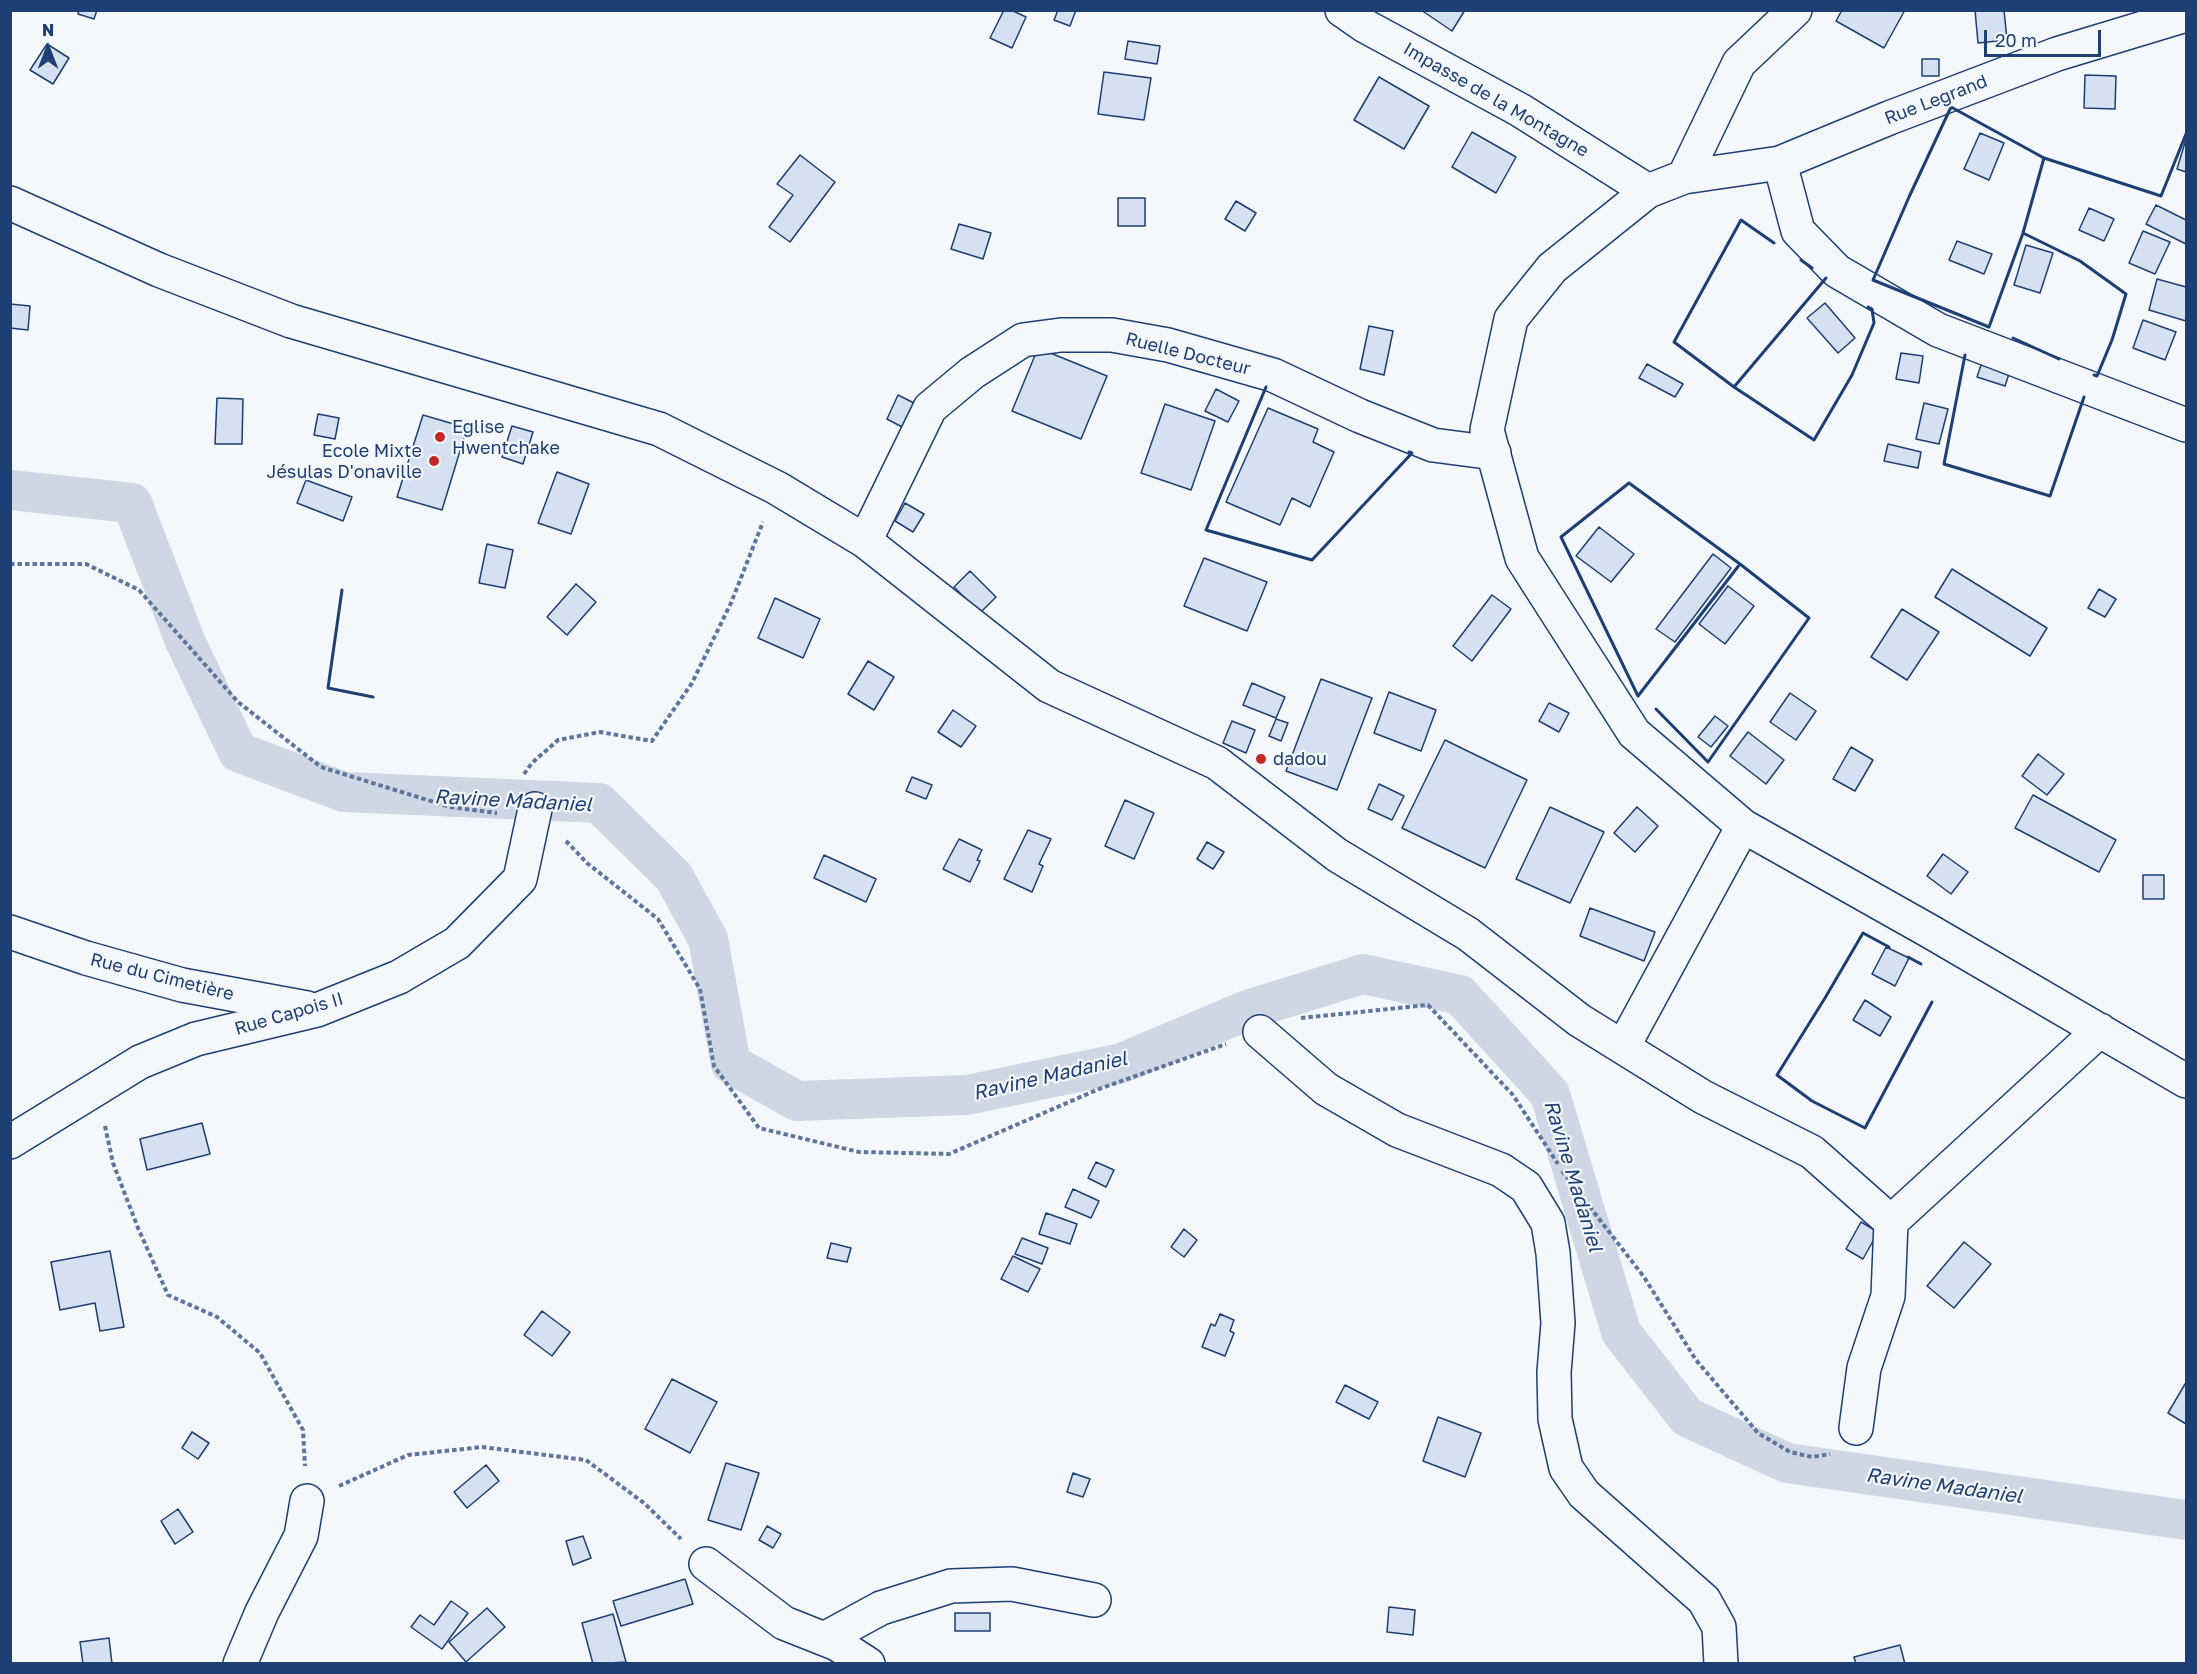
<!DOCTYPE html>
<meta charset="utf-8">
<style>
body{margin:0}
#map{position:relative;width:2197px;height:1674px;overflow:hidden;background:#f4f7fb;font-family:"Golos Text",sans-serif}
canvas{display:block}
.frame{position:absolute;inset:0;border:12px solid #1d3f73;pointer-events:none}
.north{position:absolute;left:18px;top:18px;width:60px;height:60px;-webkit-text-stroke:4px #f4f7fb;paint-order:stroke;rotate:0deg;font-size:16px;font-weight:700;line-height:24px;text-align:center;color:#1d3f73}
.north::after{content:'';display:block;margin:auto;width:21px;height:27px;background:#1d3f73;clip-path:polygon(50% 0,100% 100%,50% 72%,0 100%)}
.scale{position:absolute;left:1984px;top:30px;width:117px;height:27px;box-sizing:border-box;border:3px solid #1d3f73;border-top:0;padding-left:8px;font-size:18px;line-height:21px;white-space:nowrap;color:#1d3f73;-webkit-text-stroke:4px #f4f7fb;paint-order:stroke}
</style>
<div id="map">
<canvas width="2197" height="1674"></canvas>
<div class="frame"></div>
<div class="north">N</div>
<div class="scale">20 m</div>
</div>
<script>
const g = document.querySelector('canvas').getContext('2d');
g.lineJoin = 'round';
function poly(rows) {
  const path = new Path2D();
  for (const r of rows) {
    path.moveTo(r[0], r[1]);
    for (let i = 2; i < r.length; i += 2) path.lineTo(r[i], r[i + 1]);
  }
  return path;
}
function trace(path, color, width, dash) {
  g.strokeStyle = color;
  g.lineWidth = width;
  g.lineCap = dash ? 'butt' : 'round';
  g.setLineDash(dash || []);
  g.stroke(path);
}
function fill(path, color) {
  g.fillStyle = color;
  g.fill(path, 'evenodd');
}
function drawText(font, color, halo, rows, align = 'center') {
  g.font = font + ' "Golos Text",sans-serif';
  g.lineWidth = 4.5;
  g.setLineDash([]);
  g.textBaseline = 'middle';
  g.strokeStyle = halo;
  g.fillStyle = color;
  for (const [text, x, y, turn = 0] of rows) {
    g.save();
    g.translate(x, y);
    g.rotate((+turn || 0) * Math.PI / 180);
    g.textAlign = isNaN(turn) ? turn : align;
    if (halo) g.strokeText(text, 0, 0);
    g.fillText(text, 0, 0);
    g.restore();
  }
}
trace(poly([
 [10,490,132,503,185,641,238,752,344,792,599,803,674,877,708,939,731,1064,797,1101,967,1095,1122,1063,1250,1009,1363,974,1460,995,1550,1094,1621,1332,1687,1417,1787,1463,2186,1520]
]), '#cfd7e4', 40);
const building = poly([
 [79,10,97,10,94,19,78,14,79,10],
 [1004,10,1011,10,1026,17,1012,48,990,38,1004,10],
 [1058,10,1076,10,1070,26,1054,20,1058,10],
 [1421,10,1465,10,1452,31,1421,10],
 [1842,10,1905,10,1884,48,1836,21,1842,10],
 [1975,10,2004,10,2007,40,1978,43,1975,10],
 [1128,41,1160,46,1157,64,1125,59,1128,41],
 [47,44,69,58,53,84,30,70,47,44],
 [1922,59,1939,59,1939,76,1922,76,1922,59],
 [1104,72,1151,78,1144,120,1098,114,1104,72],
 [2085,75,2116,76,2115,109,2084,108,2085,75],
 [1379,77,1429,106,1404,149,1354,120,1379,77],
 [1472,132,1516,157,1496,193,1452,167,1472,132],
 [1980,133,2004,143,1989,180,1964,169,1980,133],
 [2186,139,2186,172,2177,169,2186,139],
 [800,155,835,182,790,242,769,227,793,195,777,184,800,155],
 [1118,198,1145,198,1145,226,1118,226,1118,198],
 [1236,201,1256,213,1245,231,1225,219,1236,201],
 [2156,205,2186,220,2186,244,2146,224,2156,205],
 [2089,208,2114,219,2104,241,2079,230,2089,208],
 [959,224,991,233,983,259,951,249,959,224],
 [2143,231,2170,242,2155,274,2129,263,2143,231],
 [1957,241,1992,254,1984,274,1949,260,1957,241],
 [2026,245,2053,253,2040,293,2014,285,2026,245],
 [2157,279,2186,287,2186,321,2149,310,2157,279],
 [1825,303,1855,338,1838,353,1807,318,1825,303],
 [10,304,30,306,28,330,10,328,10,304],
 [2143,320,2176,332,2165,360,2133,348,2143,320],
 [1369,326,1393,331,1384,375,1360,369,1369,326],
 [1038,348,1107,376,1081,439,1012,411,1038,348],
 [1901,353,1923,356,1919,383,1896,379,1901,353],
 [1982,362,2010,371,2005,386,1977,377,1982,362],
 [1647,364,1683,384,1675,397,1639,378,1647,364],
 [1216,389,1239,401,1228,422,1205,411,1216,389],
 [898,395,916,404,904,428,887,419,898,395],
 [217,398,243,399,242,444,215,444,217,398],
 [1924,403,1948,409,1939,444,1916,439,1924,403],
 [1165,404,1215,421,1191,490,1141,473,1165,404],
 [1268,408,1318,429,1313,442,1334,452,1310,507,1292,498,1280,525,1226,502,1268,408],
 [318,414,339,418,335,439,314,435,318,414],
 [423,415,467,428,442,510,397,497,423,415],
 [512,426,533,432,523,464,502,457,512,426],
 [1888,444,1921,452,1918,468,1884,461,1888,444],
 [557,472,589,484,571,534,538,523,557,472],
 [306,480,352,497,343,521,297,503,306,480],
 [905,503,924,514,913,532,895,521,905,503],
 [1599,527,1634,554,1611,582,1576,556,1599,527],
 [487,544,513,550,505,588,479,583,487,544],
 [1713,554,1731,568,1675,642,1656,629,1713,554],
 [1204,558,1267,582,1247,631,1184,606,1204,558],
 [1952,569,2047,628,2030,656,1935,597,1952,569],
 [970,571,996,597,980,613,954,587,970,571],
 [576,584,596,602,567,635,547,617,576,584],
 [1728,586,1754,606,1725,644,1699,624,1728,586],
 [2099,589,2116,599,2105,617,2088,608,2099,589],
 [1492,595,1511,609,1472,661,1453,646,1492,595],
 [775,598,820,619,803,658,758,638,775,598],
 [1902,609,1939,632,1907,680,1871,657,1902,609],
 [868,661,894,677,874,710,848,694,868,661],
 [1321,679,1372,698,1337,790,1286,771,1321,679],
 [1252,683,1285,697,1276,718,1243,705,1252,683],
 [1389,692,1436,710,1421,751,1374,733,1389,692],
 [1790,693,1816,711,1796,740,1770,722,1790,693],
 [1549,703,1569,713,1559,732,1539,721,1549,703],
 [953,710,976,726,961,747,938,732,953,710],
 [1715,716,1728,726,1711,747,1698,737,1715,716],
 [1276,719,1288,723,1281,741,1269,736,1276,719],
 [1232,721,1255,730,1246,753,1223,743,1232,721],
 [1748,732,1784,760,1766,784,1730,756,1748,732],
 [1445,740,1527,780,1485,868,1402,828,1445,740],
 [1851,747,1873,760,1855,791,1833,779,1851,747],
 [2038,754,2064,774,2047,795,2022,776,2038,754],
 [912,777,932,785,926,799,906,791,912,777],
 [1379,784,1404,796,1392,820,1368,809,1379,784],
 [2033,795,2116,840,2099,872,2015,828,2033,795],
 [1125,800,1154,813,1134,859,1105,846,1125,800],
 [1550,807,1604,832,1570,903,1516,879,1550,807],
 [1637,807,1658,826,1635,852,1614,833,1637,807],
 [1028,830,1051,839,1039,864,1043,866,1032,892,1004,879,1028,830],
 [959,839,982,850,977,860,980,861,970,882,943,869,959,839],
 [1207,842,1224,852,1213,869,1197,859,1207,842],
 [1943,854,1968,872,1951,894,1927,876,1943,854],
 [824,855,876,879,866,902,814,878,824,855],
 [2143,875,2164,875,2164,899,2143,899,2143,875],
 [1590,908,1655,932,1644,961,1580,936,1590,908],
 [1886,947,1909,958,1895,986,1872,974,1886,947],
 [1865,1000,1891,1017,1880,1036,1853,1020,1865,1000],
 [202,1123,210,1154,147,1170,140,1139,202,1123],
 [1096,1162,1114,1170,1106,1187,1088,1178,1096,1162],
 [1073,1189,1099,1201,1091,1218,1065,1207,1073,1189],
 [1046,1213,1077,1224,1070,1244,1039,1234,1046,1213],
 [1861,1222,1878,1232,1863,1259,1846,1249,1861,1222],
 [1184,1229,1197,1240,1184,1257,1171,1247,1184,1229],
 [1022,1238,1048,1248,1042,1264,1015,1254,1022,1238],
 [1964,1242,1991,1264,1954,1308,1927,1286,1964,1242],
 [831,1243,851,1248,847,1262,827,1258,831,1243],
 [110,1251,124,1327,100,1331,95,1303,60,1310,51,1262,110,1251],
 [1013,1256,1040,1269,1028,1292,1001,1279,1013,1256],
 [542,1311,570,1332,552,1356,524,1335,542,1311],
 [1220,1314,1234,1320,1230,1331,1234,1333,1225,1356,1202,1347,1211,1324,1215,1326,1220,1314],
 [672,1379,717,1402,690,1453,645,1429,672,1379],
 [2185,1384,2186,1385,2186,1424,2168,1413,2185,1384],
 [1345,1385,1378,1402,1369,1419,1336,1402,1345,1385],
 [1438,1417,1481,1433,1465,1477,1423,1461,1438,1417],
 [192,1432,209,1443,198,1459,182,1448,192,1432],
 [726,1463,759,1473,741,1530,708,1520,726,1463],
 [486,1465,499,1481,467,1508,454,1492,486,1465],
 [1073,1473,1090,1479,1083,1497,1067,1492,1073,1473],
 [178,1509,193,1532,175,1544,161,1521,178,1509],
 [767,1526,781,1534,773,1548,759,1540,767,1526],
 [583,1536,591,1558,573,1565,566,1541,583,1536],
 [685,1579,693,1604,621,1626,613,1601,685,1579],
 [451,1601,468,1613,442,1649,411,1627,420,1615,434,1625,451,1601],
 [1389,1607,1415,1610,1413,1635,1387,1632,1389,1607],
 [487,1608,505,1627,466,1662,449,1642,487,1608],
 [955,1613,990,1613,990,1631,955,1631,955,1613],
 [613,1614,626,1662,593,1664,582,1623,613,1614],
 [109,1638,112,1664,83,1664,80,1642,109,1638],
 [1900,1645,1905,1664,1856,1664,1854,1657,1900,1645]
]);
fill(building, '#d5e0f0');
trace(building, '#1d3f73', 1.5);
const street = poly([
 [1342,10,1365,26,1520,110,1648,191],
 [1795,10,1739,63,1684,177,1648,191,1552,268,1511,319,1487,430,1522,558,1634,733,1743,826,1931,932,2186,1081],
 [1780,163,1798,231,1837,271,1938,330,2186,425],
 [1684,177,1780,163,1889,118,2057,54,2186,15],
 [10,203,159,270,291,321,659,429,777,488,865,541,1049,686,1217,763,1337,855,1468,934,1579,1020,1703,1097,1812,1152,1891,1222,1888,1296,1864,1368,1856,1428],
 [865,541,930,408,972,373,1023,340,1061,335,1112,335,1168,345,1273,375,1360,416,1433,445,1494,453],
 [10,932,86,958,182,985,307,1008],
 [1260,1032,1326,1089,1397,1130,1501,1170,1526,1187,1548,1223,1553,1253,1558,1323,1554,1372,1555,1419,1566,1468,1584,1494,1704,1600,1719,1627,1721,1664],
 [1623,1047,1743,826],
 [10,1142,140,1062,196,1039,317,1010,399,977,457,943,520,879,535,809],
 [1891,1222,2100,1030],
 [706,1564,784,1623,837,1644,868,1664],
 [824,1639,881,1608,951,1586,1012,1584,1094,1600],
 [240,1664,262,1612,301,1536,307,1501]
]);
trace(street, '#1d3f73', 36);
trace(poly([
 [10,564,86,564,139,590,238,702,321,767,450,807,497,813],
 [524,774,532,763,558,740,600,732,652,741,692,683,731,603,763,522],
 [566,841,587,863,658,919,700,989,714,1066,759,1128,859,1152,949,1154,1099,1089,1226,1044],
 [1301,1018,1428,1005,1513,1095,1558,1164],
 [105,1126,113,1163,138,1228,168,1295,217,1317,260,1353,303,1430,305,1466],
 [1562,1171,1644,1277,1696,1360,1758,1433,1790,1452,1812,1457,1830,1454],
 [339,1486,408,1455,482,1447,586,1460,644,1503,681,1539]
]), '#5e769c', 4, [4.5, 3]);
trace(street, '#f4f7fb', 33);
trace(poly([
 [1951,107,2044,158,2023,233,1989,327,1873,280,1909,197,1951,107],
 [2044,158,2161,196,2186,134],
 [2023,233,2080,261,2126,294,2112,340,2097,376,2094,375],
 [1774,243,1741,220,1674,342,1734,387,1826,278],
 [1801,260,1812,268],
 [2013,338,2059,359],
 [1965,355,1944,464,2050,496,2084,397],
 [1266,387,1206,530,1312,560,1412,453,1409,452],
 [1734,387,1814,440,1852,375,1874,323,1872,309,1868,307],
 [1629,483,1740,564,1638,696,1561,537,1629,483],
 [342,590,328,688,373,697],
 [1656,709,1708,762,1809,618,1740,564],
 [1889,947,1863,933,1825,998,1777,1075,1812,1101,1865,1128,1932,1002],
 [1908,957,1921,964]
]), '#1d3f73', 3);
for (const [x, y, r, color] of [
 [440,437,6,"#c62828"],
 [434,461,6,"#c62828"],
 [1261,759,6,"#c62828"]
]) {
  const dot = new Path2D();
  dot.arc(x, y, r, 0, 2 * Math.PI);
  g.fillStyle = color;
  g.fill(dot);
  trace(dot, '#f4f7fb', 2);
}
drawText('18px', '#1d3f73', '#f4f7fb', [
 ["Impasse de la Montagne",1496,100,30],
 ["Rue Legrand",1936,100,-21],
 ["Ruelle Docteur",1188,354,14],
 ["Rue du Cimetière",162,977,14],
 ["Rue Capois II",289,1014,-16]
]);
drawText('18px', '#1d3f73', '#f4f7fb', [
 ["Eglise",452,427],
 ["Hwentchake",452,448],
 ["Ecole Mixte",422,451,"right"],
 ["Jésulas D'onaville",422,472,"right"],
 ["dadou",1273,759]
], 'left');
drawText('italic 20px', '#1d3f73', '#f4f7fb', [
 ["Ravine Madaniel",513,801,3],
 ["Ravine Madaniel",1050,1076,-13],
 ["Ravine Madaniel",1573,1176,73],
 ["Ravine Madaniel",1944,1486,8]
]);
</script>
